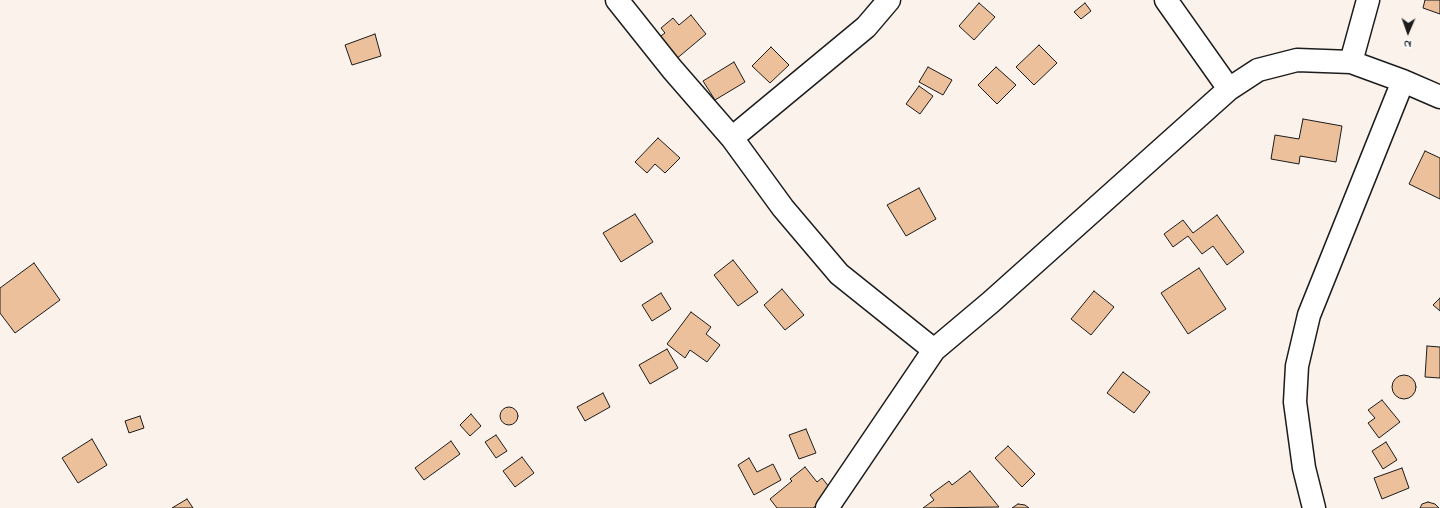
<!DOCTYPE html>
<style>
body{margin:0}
#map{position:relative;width:1440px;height:508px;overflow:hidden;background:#fbf2eb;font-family:"Indie Flower",sans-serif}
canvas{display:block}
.north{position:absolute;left:1388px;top:12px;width:40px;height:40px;-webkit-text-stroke:3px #fff;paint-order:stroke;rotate:182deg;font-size:11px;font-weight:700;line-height:16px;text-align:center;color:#1c1c1c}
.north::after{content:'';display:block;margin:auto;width:14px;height:18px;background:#1c1c1c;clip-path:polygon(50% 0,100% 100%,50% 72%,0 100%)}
</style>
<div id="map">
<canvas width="1440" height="508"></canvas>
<div class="north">N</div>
</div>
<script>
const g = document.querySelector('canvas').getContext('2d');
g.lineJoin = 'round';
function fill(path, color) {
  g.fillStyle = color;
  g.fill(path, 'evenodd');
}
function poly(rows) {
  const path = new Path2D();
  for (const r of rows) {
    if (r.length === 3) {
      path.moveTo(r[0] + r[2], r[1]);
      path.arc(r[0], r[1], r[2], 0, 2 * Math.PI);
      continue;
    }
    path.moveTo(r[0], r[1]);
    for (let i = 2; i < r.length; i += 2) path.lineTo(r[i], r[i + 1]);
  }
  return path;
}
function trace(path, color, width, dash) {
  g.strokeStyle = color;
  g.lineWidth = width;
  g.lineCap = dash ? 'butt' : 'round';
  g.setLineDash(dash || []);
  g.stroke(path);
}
const building = poly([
 [1425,0,1440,0,1440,14,1423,8,1425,0],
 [979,3,995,17,974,40,959,26,979,3],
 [1085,3,1091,11,1081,19,1074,12,1085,3],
 [691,15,706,34,675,60,658,38,665,33,661,28,673,18,679,25,691,15],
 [375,34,381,56,352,65,345,45,375,34],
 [1039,45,1057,63,1034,85,1016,67,1039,45],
 [771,47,789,65,770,83,752,66,771,47],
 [734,62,745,82,715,100,703,81,734,62],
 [928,67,952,80,943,95,919,82,928,67],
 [996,67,1016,85,997,104,978,85,996,67],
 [919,86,933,96,920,114,906,104,919,86],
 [1303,119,1342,126,1336,162,1300,156,1299,164,1271,159,1275,135,1299,139,1303,119],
 [658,138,680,158,665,173,655,164,647,173,635,162,658,138],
 [1425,151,1440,158,1440,199,1409,184,1425,151],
 [919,188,936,219,906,236,887,205,919,188],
 [635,214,653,242,621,262,603,233,635,214],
 [1217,215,1244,252,1227,265,1213,246,1202,254,1188,236,1173,247,1164,234,1183,220,1193,233,1217,215],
 [733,260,758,292,738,306,714,275,733,260],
 [34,263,60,300,15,333,0,313,0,288,34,263],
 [1199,268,1226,309,1188,334,1161,293,1199,268],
 [782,289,804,315,785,330,764,305,782,289],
 [1094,291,1114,307,1091,335,1071,319,1094,291],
 [661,293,671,309,652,321,642,305,661,293],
 [1440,298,1440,311,1433,305,1440,298],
 [691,312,711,327,706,334,720,345,707,362,690,350,685,358,667,344,691,312],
 [1427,346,1440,347,1440,378,1425,377,1427,346],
 [667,349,678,368,650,384,639,365,667,349],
 [1123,372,1150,392,1134,413,1107,393,1123,372],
 [1404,387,12],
 [603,393,610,407,585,421,577,407,603,393],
 [1382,400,1400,422,1379,438,1368,423,1375,418,1368,410,1382,400],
 [509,416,9],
 [471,414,481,426,470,436,460,425,471,414],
 [140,416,144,428,129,433,125,421,140,416],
 [806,429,816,453,799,459,789,435,806,429],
 [496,435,507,451,496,458,485,442,496,435],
 [92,439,107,465,78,483,62,458,92,439],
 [451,441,460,454,424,480,415,468,451,441],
 [1386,442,1397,460,1383,469,1372,451,1386,442],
 [1008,446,1035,474,1022,487,995,458,1008,446],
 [522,457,534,473,515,487,503,471,522,457],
 [749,458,757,472,773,464,781,480,754,495,738,465,749,458],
 [805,467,817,482,822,478,833,492,813,508,777,508,770,499,792,481,790,479,805,467],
 [1402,468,1409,488,1382,499,1374,478,1402,468],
 [970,471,999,507,923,508,934,500,930,495,949,481,952,485,970,471],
 [187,499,193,508,172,508,187,499],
 [1428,502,1435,504,1439,508,1420,508,1422,504,1428,502],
 [1018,504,1025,505,1029,508,1012,508,1018,504]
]);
fill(building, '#ebc09b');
trace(building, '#1c1c1c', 1);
const street = poly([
 [617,0,672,69,732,138,783,208,839,274,934,350,991,302,1229,89,1258,70,1297,60,1351,62,1403,81,1440,97],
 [1166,0,1229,89],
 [1351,62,1368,0],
 [732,138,866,27,889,0],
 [827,508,934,350],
 [1314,508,1304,468,1295,402,1297,366,1309,315,1403,81]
]);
trace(street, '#1c1c1c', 25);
trace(street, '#fff', 22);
</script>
